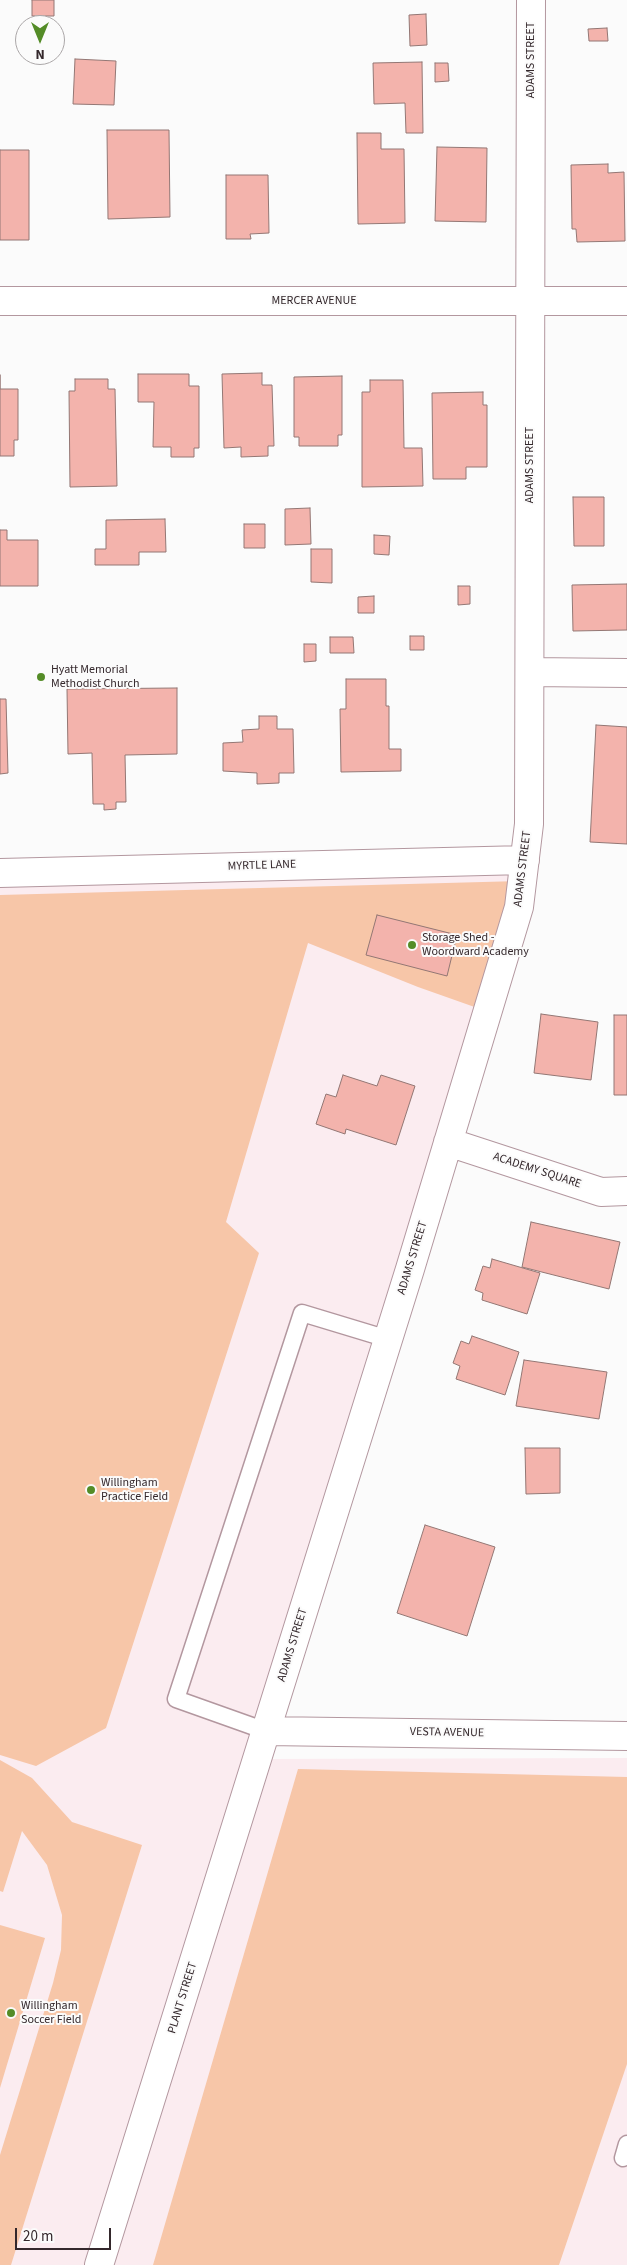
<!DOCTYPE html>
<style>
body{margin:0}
#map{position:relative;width:627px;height:2265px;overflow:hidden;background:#fbfbfb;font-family:"Source Sans 3",sans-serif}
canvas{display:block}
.north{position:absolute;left:15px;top:15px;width:50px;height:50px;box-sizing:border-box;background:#fbfbfb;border:1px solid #aba7a8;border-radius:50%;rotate:180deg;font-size:14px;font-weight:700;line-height:20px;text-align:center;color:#34282c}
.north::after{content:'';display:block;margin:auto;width:18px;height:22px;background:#548c27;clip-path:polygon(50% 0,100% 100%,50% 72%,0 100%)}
.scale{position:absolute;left:15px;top:2228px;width:96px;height:22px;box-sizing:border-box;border:2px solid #34282c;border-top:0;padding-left:6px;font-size:15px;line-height:18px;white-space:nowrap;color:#34282c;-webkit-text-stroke:4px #fbfbfb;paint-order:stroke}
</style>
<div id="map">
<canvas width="627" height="2265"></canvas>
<div class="north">N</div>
<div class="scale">20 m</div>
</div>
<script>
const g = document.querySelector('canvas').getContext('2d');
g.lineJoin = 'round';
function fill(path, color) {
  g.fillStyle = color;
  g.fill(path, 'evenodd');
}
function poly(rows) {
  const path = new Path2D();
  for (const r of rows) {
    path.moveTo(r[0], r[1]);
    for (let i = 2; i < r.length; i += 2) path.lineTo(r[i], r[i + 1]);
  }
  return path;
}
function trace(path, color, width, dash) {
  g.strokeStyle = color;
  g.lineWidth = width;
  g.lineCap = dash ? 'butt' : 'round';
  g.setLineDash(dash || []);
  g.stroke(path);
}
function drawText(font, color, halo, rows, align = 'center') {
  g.font = font + ' "Source Sans 3",sans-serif';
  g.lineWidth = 4;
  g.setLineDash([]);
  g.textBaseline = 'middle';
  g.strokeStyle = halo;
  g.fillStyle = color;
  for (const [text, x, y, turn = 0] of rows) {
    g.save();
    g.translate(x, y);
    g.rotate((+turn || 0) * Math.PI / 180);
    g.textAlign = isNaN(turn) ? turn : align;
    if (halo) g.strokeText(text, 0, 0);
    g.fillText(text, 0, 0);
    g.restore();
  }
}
fill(poly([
 [527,857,265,1759,627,1758,627,2265,0,2265,0,876]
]), '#fbecf0');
fill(poly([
 [520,881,483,1010,418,987,308,943,226,1222,259,1253,106,1728,36,1766,0,1755,0,895],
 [0,1760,32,1778,72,1822,142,1845,11,2265,0,2265,0,2155,53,1983,61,1950,62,1915,47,1865,22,1831,3,1892,0,1891],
 [298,1769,627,1777,627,2064,559,2265,153,2265],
 [0,1925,45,1938,0,2088]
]), '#f7c6a8');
const building = poly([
 [32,0,54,0,54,16,32,16,32,0],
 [426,14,427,45,410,46,409,15,426,14],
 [607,28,608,41,589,41,588,29,607,28],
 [75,59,116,61,114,105,73,104,75,59],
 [422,62,423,133,406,133,405,103,374,104,373,63,422,62],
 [435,63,448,63,449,81,435,82,435,63],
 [107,130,169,130,170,217,108,219,107,130],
 [357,133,381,133,381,149,404,149,405,223,358,224,357,133],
 [437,147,487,148,486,222,435,221,437,147],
 [0,150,29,150,29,240,0,240,0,150],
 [608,164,608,173,624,172,625,241,577,242,576,229,572,229,571,165,608,164],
 [226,175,268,175,269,233,250,234,251,239,226,239,226,175],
 [262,373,262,385,272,385,274,446,268,446,268,456,241,457,241,447,224,448,222,374,262,373],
 [138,374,189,374,189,386,199,386,199,448,194,448,194,457,171,457,171,447,153,447,154,402,138,402,138,374],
 [0,375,0,389,18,389,18,440,14,440,14,456,0,456,0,375],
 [342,376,342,435,338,435,338,446,299,446,299,437,294,437,294,377,342,376],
 [75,379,108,379,108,389,115,389,117,486,70,487,69,391,75,391,75,379],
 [370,380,403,380,404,448,422,448,423,486,362,487,362,392,370,392,370,380],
 [483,392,483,405,487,405,487,467,466,467,466,479,433,479,432,393,483,392],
 [573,497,604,497,604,546,574,546,573,497],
 [310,508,311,544,285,545,285,509,310,508],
 [165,519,166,552,139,552,139,565,95,565,95,549,106,549,106,520,165,519],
 [244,524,265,524,265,548,244,548,244,524],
 [0,530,7,530,7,540,38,540,38,586,0,586,0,530],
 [374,535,390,536,389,555,374,554,374,535],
 [311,549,332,549,332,583,311,582,311,549],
 [627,584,627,630,573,631,572,585,627,584],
 [458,586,470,586,470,604,458,605,458,586],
 [374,596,374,613,358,613,358,597,374,596],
 [410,636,424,636,424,650,410,650,410,636],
 [330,637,353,637,354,653,330,653,330,637],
 [304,644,316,644,316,661,304,662,304,644],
 [346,679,386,679,386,706,389,706,389,749,401,749,401,771,341,772,340,709,346,709,346,679],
 [177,688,177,754,125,755,126,802,116,802,116,809,104,810,104,804,93,804,92,753,68,754,67,689,177,688],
 [0,699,6,699,8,773,0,774,0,699],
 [259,716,277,716,277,729,293,729,294,773,279,773,279,783,257,784,257,773,223,771,223,743,243,742,242,730,259,729,259,716],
 [596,725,627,727,627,844,590,842,596,725],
 [377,915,457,935,447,976,366,955,377,915],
 [541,1014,598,1022,591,1080,534,1073,541,1014],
 [614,1015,627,1015,627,1095,614,1095,614,1015],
 [343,1075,377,1086,381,1075,415,1086,396,1145,346,1129,345,1134,316,1124,326,1094,336,1097,343,1075],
 [531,1222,620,1242,609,1289,522,1267,531,1222],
 [492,1259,540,1273,527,1314,482,1300,483,1293,475,1290,483,1266,490,1268,492,1259],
 [472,1336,519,1352,505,1395,456,1379,460,1366,453,1363,461,1341,469,1344,472,1336],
 [524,1360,607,1372,599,1419,516,1406,524,1360],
 [525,1448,560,1448,560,1493,526,1494,525,1448],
 [425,1525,495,1547,467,1636,397,1613,425,1525]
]);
fill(building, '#f3b3ac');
trace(building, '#937774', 1);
const service = poly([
 [266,1731,176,1699,302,1313,388,1339],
 [623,2158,627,2144]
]);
const minor = poly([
 [0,301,627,301],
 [530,672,627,673],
 [0,873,525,860],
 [448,1142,601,1192,627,1191],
 [266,1731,627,1736],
 [99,2265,410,1269,519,907,529,824,531,0]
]);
trace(service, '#b3979f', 19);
trace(minor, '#b3979f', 30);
trace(service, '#fff', 16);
trace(minor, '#fff', 28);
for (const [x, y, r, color] of [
 [41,677,5,"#548c27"],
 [412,945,5,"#548c27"],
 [91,1490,5,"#548c27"],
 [11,2013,5,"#548c27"]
]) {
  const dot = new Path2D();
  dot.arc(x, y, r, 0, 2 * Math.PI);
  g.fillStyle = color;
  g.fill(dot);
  trace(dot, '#fbfbfb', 2);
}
drawText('12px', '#34282c', '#fbfbfb', [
 ["ADAMS STREET",531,60,-90],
 ["MERCER AVENUE",314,301],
 ["ADAMS STREET",530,465,-90],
 ["MYRTLE LANE",262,866,-2],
 ["ADAMS STREET",523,869,-83],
 ["ACADEMY SQUARE",537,1171,18],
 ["ADAMS STREET",413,1258,-73],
 ["ADAMS STREET",293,1645,-73],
 ["VESTA AVENUE",447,1733,1],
 ["PLANT STREET",183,1998,-73]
]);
drawText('12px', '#34282c', '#fbfbfb', [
 ["Hyatt Memorial",51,670],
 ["Methodist Church",51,684],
 ["Storage Shed -",422,938],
 ["Woordward Academy",422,952],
 ["Willingham",101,1483],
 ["Practice Field",101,1497],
 ["Willingham",21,2006],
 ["Soccer Field",21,2020]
], 'left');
</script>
